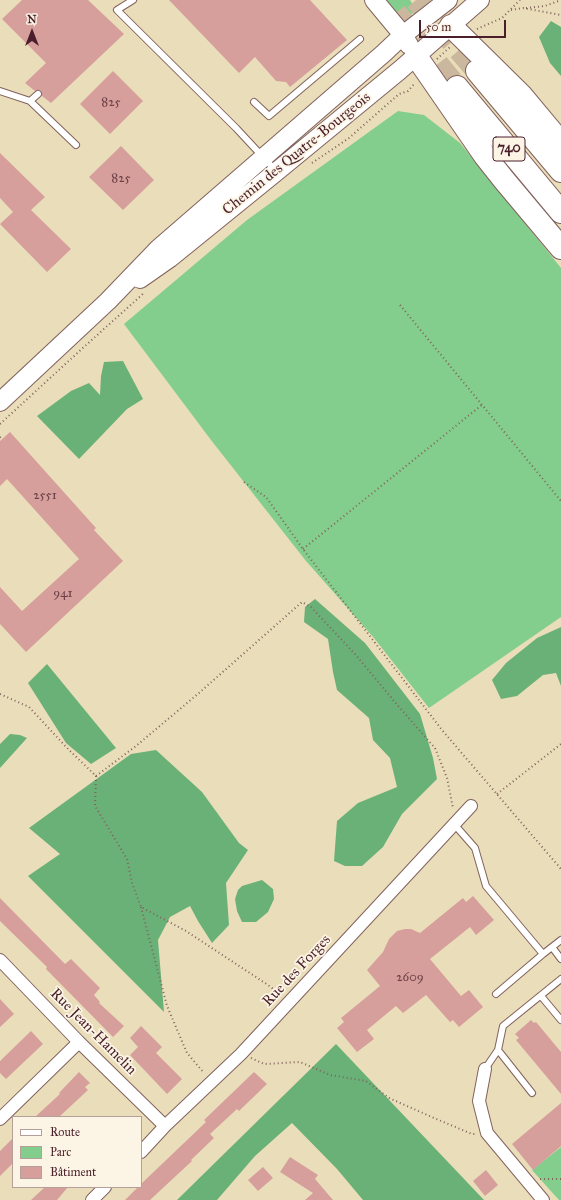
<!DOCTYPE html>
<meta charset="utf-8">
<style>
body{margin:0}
#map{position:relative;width:561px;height:1200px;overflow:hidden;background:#eaddba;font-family:"IM FELL Great Primer",serif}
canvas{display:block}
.legend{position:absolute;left:12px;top:1116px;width:130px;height:72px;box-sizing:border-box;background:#fcf5e5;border:1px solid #b59f9b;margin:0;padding:5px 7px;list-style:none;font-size:12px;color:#4a1f2b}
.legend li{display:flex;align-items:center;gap:8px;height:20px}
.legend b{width:20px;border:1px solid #b59f9b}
.north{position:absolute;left:12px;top:12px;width:40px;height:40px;-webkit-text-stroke:3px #fcf5e5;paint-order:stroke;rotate:0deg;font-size:11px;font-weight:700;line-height:16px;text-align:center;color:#4a1f2b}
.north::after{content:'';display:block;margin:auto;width:14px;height:18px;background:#4a1f2b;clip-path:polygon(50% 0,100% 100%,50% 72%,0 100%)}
.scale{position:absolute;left:419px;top:20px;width:87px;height:18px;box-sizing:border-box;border:2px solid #4a1f2b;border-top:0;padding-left:5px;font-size:12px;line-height:14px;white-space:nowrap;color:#4a1f2b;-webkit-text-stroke:3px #fcf5e5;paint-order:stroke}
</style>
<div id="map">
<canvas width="561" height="1200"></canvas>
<ul class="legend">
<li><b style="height:5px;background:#fff"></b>Route</li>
<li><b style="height:11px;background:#83ce8c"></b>Parc</li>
<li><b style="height:11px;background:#d69f9c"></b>Bâtiment</li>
</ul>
<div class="north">N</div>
<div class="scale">50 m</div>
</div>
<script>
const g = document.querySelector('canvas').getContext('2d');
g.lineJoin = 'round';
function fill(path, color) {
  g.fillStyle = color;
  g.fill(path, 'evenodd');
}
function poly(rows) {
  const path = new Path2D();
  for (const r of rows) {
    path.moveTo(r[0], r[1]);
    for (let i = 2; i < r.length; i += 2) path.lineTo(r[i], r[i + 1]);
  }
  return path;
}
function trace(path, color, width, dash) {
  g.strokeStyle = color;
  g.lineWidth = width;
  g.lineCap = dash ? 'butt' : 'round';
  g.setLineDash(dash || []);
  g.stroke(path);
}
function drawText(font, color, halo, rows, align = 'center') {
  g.font = font + ' "IM FELL Great Primer",serif';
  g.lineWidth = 3.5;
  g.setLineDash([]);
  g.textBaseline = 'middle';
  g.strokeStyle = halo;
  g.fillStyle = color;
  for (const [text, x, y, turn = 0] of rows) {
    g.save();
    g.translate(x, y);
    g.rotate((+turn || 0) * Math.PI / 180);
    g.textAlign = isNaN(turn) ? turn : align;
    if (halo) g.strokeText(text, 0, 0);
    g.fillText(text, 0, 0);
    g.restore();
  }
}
fill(poly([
 [386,0,410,0,415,8,414,12,406,18,401,19],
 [398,111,424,115,460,143,561,268,561,617,429,708,374,638,306,561,211,440,124,324,247,220],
 [561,1147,561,1200,559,1200,532,1170]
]), '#83ce8c');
fill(poly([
 [551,21,561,27,561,76,550,63,539,37],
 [123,361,143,399,127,409,79,459,37,416,71,391,89,383,100,395,101,376,104,362],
 [315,599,365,643,420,714,433,758,437,779,402,814,383,847,362,866,345,866,334,861,337,821,358,803,397,787,390,758,373,740,369,718,337,690,333,672,328,639,304,622,305,607],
 [561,627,561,686,556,673,543,675,517,696,501,699,492,680,506,663,537,638],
 [47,664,116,748,91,764,66,743,28,683],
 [10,734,20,735,27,738,0,768,0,744],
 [156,750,202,792,239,843,248,850,226,883,229,925,212,943,198,921,190,906,170,917,158,940,164,1012,28,876,60,854,29,828,131,754],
 [262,880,273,889,274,899,268,912,256,922,242,922,237,911,235,899,238,890,242,886],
 [336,1044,484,1200,363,1200,337,1169,292,1123,255,1156,217,1200,177,1200]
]), '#6ab178');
fill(poly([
 [22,0,88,0,124,34,51,103,42,96,42,94,41,91,38,90,35,91,25,83,46,63,2,19],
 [169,0,310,0,347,40,290,87,286,82,276,81,255,57,239,73],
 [113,71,143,101,110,134,80,104],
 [121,146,154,180,123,210,89,177],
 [0,153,45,197,31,210,71,249,47,272,0,224,13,212,0,198],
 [10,432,96,528,94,530,123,561,26,652,0,624,0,587,22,611,79,559,7,479,0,486,0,441],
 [473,896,494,920,476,935,470,927,430,959,461,996,469,990,483,1007,459,1027,453,1020,450,1022,426,995,403,1013,396,1006,367,1030,374,1039,357,1052,337,1028,344,1022,341,1018,380,986,367,970,383,952,389,939,397,931,405,929,411,929,420,933,463,898,466,902],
 [0,898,65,964,71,959,100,988,94,995,100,1002,99,1003,124,1026,113,1037,46,969,47,967,0,921],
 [0,999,14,1014,0,1027],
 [531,1020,534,1023,536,1022,561,1052,561,1094,516,1040,519,1038,515,1034],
 [141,1026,162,1047,156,1053,182,1079,167,1094,130,1055,138,1047,130,1038],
 [31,1031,43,1044,6,1079,0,1073,0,1061],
 [79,1072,90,1083,85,1087,88,1090,59,1117,35,1117,60,1094,59,1093],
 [254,1072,267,1084,239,1111,237,1109,210,1134,214,1138,191,1160,192,1161,150,1200,125,1200,138,1187,141,1187,141,1184,206,1122,204,1120],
 [561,1103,561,1146,533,1170,512,1144],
 [13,1138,13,1163,0,1176,0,1151],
 [290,1157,318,1175,315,1179,333,1200,305,1200,313,1193,280,1172],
 [263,1167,273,1178,258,1191,248,1180],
 [486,1170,498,1185,485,1196,473,1181],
 [45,1187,68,1187,57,1200,31,1200]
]), '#d69f9c');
trace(poly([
 [416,0,477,71],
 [396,13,457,87]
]), '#cab79d', 22, [22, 11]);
const service = poly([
 [133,0,117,10,236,128,276,171],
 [0,91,30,101,76,145],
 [30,101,38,94],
 [254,102,269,116,360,39],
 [454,824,475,848,486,886,543,954,552,947,561,959],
 [552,947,561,940],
 [496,994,543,954],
 [541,996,561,1020],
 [498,1050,532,1093],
 [485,1069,498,1050,503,1026,561,979]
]);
const minor = poly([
 [0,960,79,1042,165,1126],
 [485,1069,479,1101,487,1133,543,1200],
 [0,1119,79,1042],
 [141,1152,165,1126,241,1054,471,806],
 [92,1200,105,1187]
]);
const secondary = poly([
 [374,0,403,35,409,45],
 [140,279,170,258,276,172,400,70,480,0],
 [0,402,108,301,159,248,384,53,403,35,448,0]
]);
const motorway = poly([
 [451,26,521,95,561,143],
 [416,56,485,156,504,180,561,248],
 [477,71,561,171],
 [457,87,561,212]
]);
trace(service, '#82625d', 8);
trace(minor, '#82625d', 14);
trace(secondary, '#82625d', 20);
trace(motorway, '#82625d', 24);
trace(poly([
 [526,8,545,6,561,0],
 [511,10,523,8,561,15],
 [477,29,502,18,520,0],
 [437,59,450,47],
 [312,163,349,138,399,94,408,91,415,83],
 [400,305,561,501],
 [0,424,85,346,144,293],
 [0,437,2,439],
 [244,482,266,497,303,549,442,730,561,869],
 [303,549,483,404],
 [0,694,29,707,69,750,96,776,136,746,199,693,302,602,311,607,355,654,399,707,435,748,447,778,453,808],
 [96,776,95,806,127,859,132,883,141,907,186,931,268,985,280,994],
 [497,794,561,744],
 [141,907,167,1006,187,1053,204,1073],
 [251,1058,264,1064,300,1062,330,1075,366,1081,389,1098,434,1118,472,1134,475,1134],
 [540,1179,561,1179]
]), '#82625d', 2, [1, 3]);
trace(service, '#fff', 6);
trace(minor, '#fff', 12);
trace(secondary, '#fff', 18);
trace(motorway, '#fff', 22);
drawText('13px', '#6d3f47', null, [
 ["825",111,103],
 ["825",121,179],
 ["2551",45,496],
 ["941",63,594],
 ["2609",410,978]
]);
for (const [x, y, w] of [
 [509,149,32]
]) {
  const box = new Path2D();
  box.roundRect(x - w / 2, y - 12, w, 24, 3);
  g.fillStyle = '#fcf5e5';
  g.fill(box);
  trace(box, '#4a1f2b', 1);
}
drawText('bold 14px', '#4a1f2b', null, [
 ["740",509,149]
]);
drawText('15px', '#4a1f2b', '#fcf5e5', [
 ["Chemin des Quatre-Bourgeois",297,154,-39],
 ["Rue des Forges",297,971,-47],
 ["Rue Jean-Hamelin",93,1032,45]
]);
</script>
